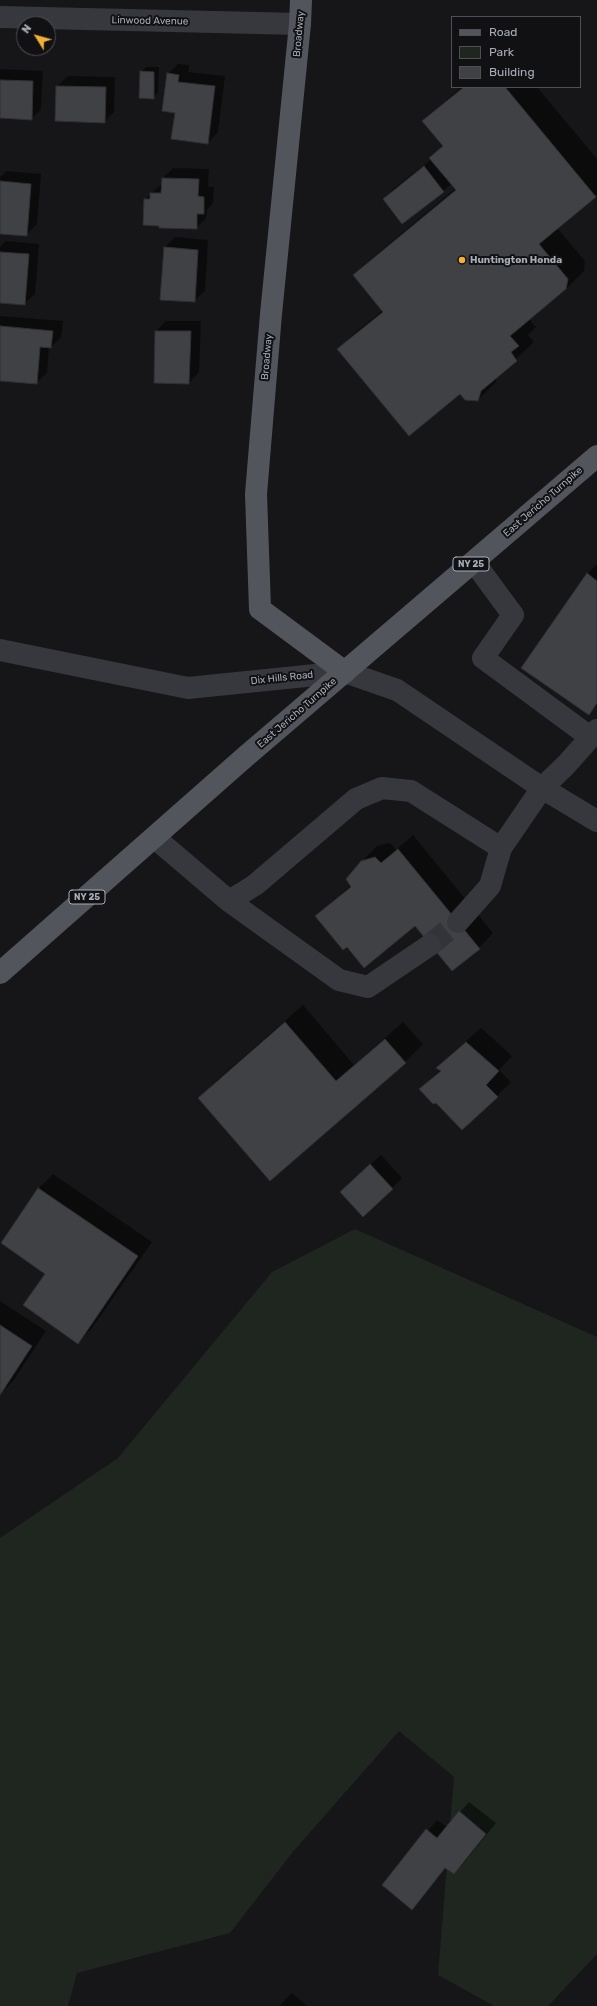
<!DOCTYPE html>
<style>
body{margin:0}
#map{position:relative;width:597px;height:2006px;overflow:hidden;background:#161618;font-family:Rubik,sans-serif}
canvas{display:block}
.legend{position:absolute;left:451px;top:16px;width:130px;height:72px;box-sizing:border-box;background:#111113;border:1px solid #4d4f55;margin:0;padding:5px 7px;list-style:none;font-size:12px;color:#a8adb8}
.legend li{display:flex;align-items:center;gap:8px;height:20px}
.legend b{width:20px;border:1px solid #4d4f55}
.north{position:absolute;left:16px;top:16px;width:40px;height:40px;box-sizing:border-box;background:#111113;border:1px solid #4d4f55;border-radius:50%;rotate:307deg;font-size:11px;font-weight:700;line-height:16px;text-align:center;color:#a8adb8}
.north::after{content:'';display:block;margin:auto;width:14px;height:18px;background:#f2b134;clip-path:polygon(50% 0,100% 100%,50% 72%,0 100%)}
</style>
<div id="map">
<canvas width="597" height="2006"></canvas>
<ul class="legend">
<li><b style="height:5px;background:#53555c"></b>Road</li>
<li><b style="height:11px;background:#1e261f"></b>Park</li>
<li><b style="height:11px;background:#404145"></b>Building</li>
</ul>
<div class="north">N</div>
</div>
<script>
const g = document.querySelector('canvas').getContext('2d');
g.lineJoin = 'round';
function fill(path, color) {
  g.fillStyle = color;
  g.fill(path, 'evenodd');
}
function poly(rows) {
  const path = new Path2D();
  for (const r of rows) {
    path.moveTo(r[0], r[1]);
    for (let i = 2; i < r.length; i += 2) path.lineTo(r[i], r[i + 1]);
  }
  return path;
}
function trace(path, color, width, dash) {
  g.strokeStyle = color;
  g.lineWidth = width;
  g.lineCap = dash ? 'butt' : 'round';
  g.setLineDash(dash || []);
  g.stroke(path);
}
function drawText(font, color, halo, rows, align = 'center') {
  g.font = font + ' Rubik,sans-serif';
  g.lineWidth = 4;
  g.setLineDash([]);
  g.textBaseline = 'middle';
  g.strokeStyle = halo;
  g.fillStyle = color;
  for (const [text, x, y, turn = 0] of rows) {
    g.save();
    g.translate(x, y);
    g.rotate((+turn || 0) * Math.PI / 180);
    g.textAlign = isNaN(turn) ? turn : align;
    if (halo) g.strokeText(text, 0, 0);
    g.fillText(text, 0, 0);
    g.restore();
  }
}
fill(poly([
 [355,1229,597,1337,597,1954,548,2006,494,2006,438,1975,454,1777,399,1731,292,1853,230,1933,77,1973,68,2006,0,2006,0,1538,118,1458,272,1272]
]), '#1e261f');
fill(poly([
 [178,64,189,65,188,72,225,76,218,132,208,143,176,112,168,74],
 [146,67,159,67,158,92,153,98,141,72],
 [0,69,43,71,41,109,31,119,0,117],
 [68,76,115,77,114,112,104,122,56,120,57,86],
 [461,87,537,87,597,159,597,194,557,228,585,261,584,271,566,289,529,319,536,327,528,335,534,342,497,376,496,382,478,400,339,349,356,332,383,310,354,275,372,258,456,188,452,183,443,191,384,199,394,188,432,159,431,158,443,145,424,121],
 [173,168,209,169,208,186,214,187,213,203,207,210,206,218,196,228,145,199,163,183,163,178],
 [6,171,41,174,37,224,26,235,0,233,0,177],
 [175,237,208,240,205,291,194,301,165,247],
 [6,241,39,244,35,294,24,304,0,302,0,247],
 [0,316,63,321,61,337,51,347,49,347,47,373,36,383,0,380],
 [166,321,201,321,199,372,189,383,155,382,156,331],
 [597,564,597,705,589,713,587,574],
 [413,835,493,933,479,948,415,924,347,946,316,916,351,885,362,861,377,846,390,843,396,850],
 [303,1005,354,1065,403,1022,423,1044,405,1062,270,1180,199,1098,217,1080],
 [481,1028,512,1056,499,1070,511,1082,497,1096,437,1101,420,1089,440,1070,438,1068,452,1053],
 [381,1155,402,1178,392,1188,351,1181],
 [53,1174,152,1242,92,1328,77,1343,46,1274,2,1243,39,1188],
 [0,1301,46,1331,13,1381,0,1394],
 [469,1802,496,1823,464,1863,454,1873,447,1867,412,1908,383,1885,437,1820,447,1827],
 [292,1993,307,2006,279,2006]
]), '#0007');
const building = poly([
 [140,71,154,72,154,99,139,98,140,71],
 [167,73,179,75,178,82,215,86,208,144,171,139,175,113,162,111,167,73],
 [0,80,33,81,32,120,0,118,0,80],
 [56,86,106,87,105,123,55,121,56,86],
 [464,87,505,87,596,197,539,244,568,279,566,289,510,336,519,346,511,352,517,361,481,391,478,401,465,400,460,394,409,436,337,349,383,312,353,275,456,190,429,158,443,146,422,121,464,87],
 [424,166,444,192,402,224,383,199,424,166],
 [162,178,199,179,198,196,204,197,204,214,197,214,197,229,159,228,159,226,143,225,144,199,150,199,150,193,161,193,162,178],
 [0,181,31,184,27,236,0,234,0,181],
 [164,247,198,250,195,302,160,300,164,247],
 [0,252,29,254,25,305,0,303,0,252],
 [0,326,53,331,51,348,40,347,37,384,0,381,0,326],
 [155,331,191,331,189,384,154,383,155,331],
 [587,573,597,581,597,703,589,715,521,668,587,573],
 [398,849,480,949,452,971,415,926,364,968,347,947,343,950,315,916,351,887,346,879,361,861,375,857,381,863,398,849],
 [285,1022,336,1081,385,1039,406,1063,270,1181,198,1098,285,1022],
 [466,1042,499,1071,486,1085,498,1097,462,1130,436,1103,433,1104,419,1089,441,1071,436,1068,466,1042],
 [370,1164,393,1189,363,1217,340,1192,370,1164],
 [38,1188,138,1256,78,1344,23,1305,45,1274,1,1243,38,1188],
 [0,1325,32,1346,0,1395,0,1325],
 [459,1811,486,1834,454,1874,445,1868,412,1910,382,1885,426,1829,437,1838,459,1811]
]);
fill(building, '#404145');
trace(building, '#303034', 1);
trace(poly([
 [430,945,458,922]
]), '#333438', 22, [22, 11]);
trace(poly([
 [0,17,300,24],
 [474,562,513,615,483,658,590,737],
 [0,650,188,688,345,672,397,690,542,788,597,821],
 [155,838,229,901,339,980,368,987,430,945],
 [229,901,255,885,356,799,382,788,411,791,501,848,542,788,566,765,597,730],
 [458,922,490,886,501,848]
]), '#37383d', 22);
trace(poly([
 [301,0,300,24,271,314,256,494,260,609,345,672],
 [0,973,245,757,597,456]
]), '#53555c', 22);
for (const [x, y, r, color] of [
 [462,260,4,"#f2b134"]
]) {
  const dot = new Path2D();
  dot.arc(x, y, r, 0, 2 * Math.PI);
  g.fillStyle = color;
  g.fill(dot);
  trace(dot, '#111113', 1.5);
}
for (const [x, y, w] of [
 [471,564,36],
 [87,897,36]
]) {
  const box = new Path2D();
  box.roundRect(x - w / 2, y - 7, w, 14, 3);
  g.fillStyle = '#111113';
  g.fill(box);
  trace(box, '#a8adb8', 1);
}
drawText('bold 9px', '#a8adb8', null, [
 ["NY 25",471,564],
 ["NY 25",87,897]
]);
drawText('10px', '#a8adb8', '#111113', [
 ["Linwood Avenue",150,21,1],
 ["Broadway",299,34,-85],
 ["Broadway",267,357,-85],
 ["East Jericho Turnpike",543,502,-41],
 ["Dix Hills Road",282,678,-6],
 ["East Jericho Turnpike",297,713,-41]
]);
drawText('bold 10px', '#a8adb8', '#111113', [
 ["Huntington Honda",470,260]
], 'left');
</script>
